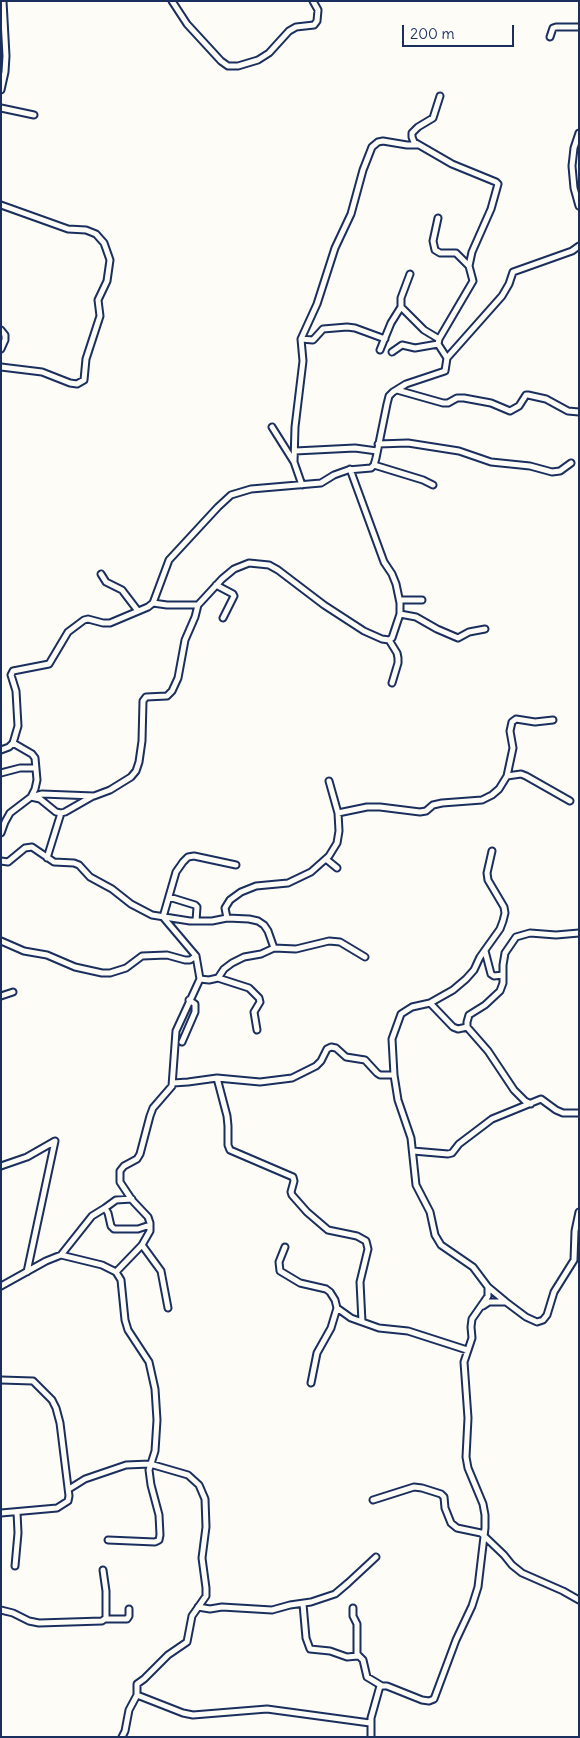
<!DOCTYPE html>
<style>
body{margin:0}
#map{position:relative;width:580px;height:1738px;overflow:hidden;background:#fdfcf7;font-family:Delius,sans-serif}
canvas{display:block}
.frame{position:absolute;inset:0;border:2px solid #1b2f5e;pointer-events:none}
.scale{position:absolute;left:402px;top:25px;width:112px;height:22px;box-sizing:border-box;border:2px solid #1b2f5e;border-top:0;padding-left:6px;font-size:15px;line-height:18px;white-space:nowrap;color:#1b2f5e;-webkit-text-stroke:4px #fdfcf7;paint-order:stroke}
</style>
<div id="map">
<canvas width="580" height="1738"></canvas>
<div class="frame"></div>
<div class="scale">200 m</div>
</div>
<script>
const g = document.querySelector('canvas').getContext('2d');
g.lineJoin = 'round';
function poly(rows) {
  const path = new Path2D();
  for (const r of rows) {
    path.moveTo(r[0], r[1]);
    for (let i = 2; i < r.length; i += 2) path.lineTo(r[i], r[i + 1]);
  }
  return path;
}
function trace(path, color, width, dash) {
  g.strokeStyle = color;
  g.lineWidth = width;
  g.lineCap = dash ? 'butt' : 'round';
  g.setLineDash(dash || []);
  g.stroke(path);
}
const minor = poly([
 [172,1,187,24,221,61,228,66,238,66,258,60,269,53,289,31,296,27,314,25,317,21,318,10,313,1],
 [550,37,553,28,556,27,579,27],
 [1,90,5,72,6,56,3,1],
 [440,96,433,118,418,127,412,133,412,137,414,142,452,164,496,182,498,184,491,209,472,252,469,266,473,281,439,339,438,344,447,358],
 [1,108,34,115],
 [579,133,574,148,572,166,574,188,579,206],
 [1,205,68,229,86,230,96,234,104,243,110,260,107,281,98,300,100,316,86,359,84,380,77,384,70,383,42,372,1,367],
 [438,218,433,241,435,250,440,253,456,253,469,266],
 [410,274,401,298,401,307,424,330,439,339],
 [1,330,5,335,5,340,1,349],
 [301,339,313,340,323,329,347,327,355,328,385,339],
 [380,350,391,323,401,307],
 [392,352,402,345,415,348,438,344],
 [397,390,443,403,448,403,457,398,464,398,491,403,510,411,519,406,526,395,528,395,546,399,568,411,579,412],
 [272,427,294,462],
 [378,444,408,443,459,451,491,462,530,466,552,472,560,471,571,463],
 [295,451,355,448,377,451],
 [374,465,423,480,433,485],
 [302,485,294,462,295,427,303,361,301,339,317,304,335,248,351,214,363,170,372,147,378,142,383,141,407,145,417,145],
 [101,574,106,582,122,590,138,611],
 [216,585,233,594,234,596,223,618],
 [400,600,422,600],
 [153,603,167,605,198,605],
 [400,614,416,617,437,629,458,638,469,632,485,629],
 [389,640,397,653,398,658,398,663,392,683],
 [13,743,32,754,35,758,37,780,35,789,31,797,40,799,56,812,61,813,65,812,93,796],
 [1,750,9,747,13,743,18,726,16,691,11,675,13,671,49,664,68,632,84,620,88,619,103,623,110,623,148,607,153,603,169,560,218,507,231,495,251,489,321,483,334,475,348,470,371,468,374,465,376,458,387,404,389,396,393,392,406,384,445,371,447,358,502,296,509,284,513,272,572,251,579,246],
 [1,773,20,768,35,768],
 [507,776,521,774,526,776,570,801],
 [338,813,367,807,380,807,420,812,426,811,433,805,442,803,482,800,492,795,499,789,507,776,513,748,510,731,512,722,516,719,535,722,553,720],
 [1,833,5,822,10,813,31,797,42,794,94,796,110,790,131,777,136,771,139,762,142,741,143,701,146,697,167,696,172,691,178,678,185,640,195,617,198,605,222,579,234,569,249,563,269,565,278,570,324,605,364,631,382,639,389,640,392,638,400,614,400,603,396,584,392,574,384,562,350,469],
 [492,851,487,873,488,880,504,907,505,913,503,921,500,929,480,957,474,970,466,979,453,990,430,1003,412,1007,401,1014,392,1039,394,1075,398,1100,411,1138,416,1185,430,1212,435,1235,441,1245,473,1267,488,1287,506,1302,526,1317,537,1322,543,1320,547,1315,554,1292,574,1260,575,1231,579,1212],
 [47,858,61,813],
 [326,859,337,868],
 [1,861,8,862,25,848,32,847,54,862,74,863,79,865,90,877,112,889,131,904,152,915,190,921,212,921,227,918,249,919,258,921,264,925,268,931,274,948,261,954,244,957,232,963,224,969,218,978,209,980,200,979],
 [169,897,195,905,197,907,196,921],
 [227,918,225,908,230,900,241,892,256,886,288,883,311,872,329,856,337,843,339,831,338,813,329,781],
 [1,941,24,951,47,955,75,967,102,973,110,973,126,968,142,956,167,955,185,960,190,960,196,956],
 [274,948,296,949,329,941,340,942,365,957],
 [485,951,491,974,494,976,503,975],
 [218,978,249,988,259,998,260,1002,254,1012,257,1030],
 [1,996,13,992],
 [430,1003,453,1027,458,1029,467,1027,467,1022,469,1015,485,1005,500,991,503,983,503,965,505,953,516,937,530,933,556,935,579,933],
 [467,1027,488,1051,514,1090,525,1101,531,1104],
 [182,1042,195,1012,195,1004,189,1000],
 [217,1078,260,1082,292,1078,316,1066,321,1061,327,1049,331,1047,336,1048,346,1057,365,1060,377,1073,380,1075,394,1075],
 [173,1083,188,1082,217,1078,227,1116,228,1126,228,1145,230,1150,293,1177,294,1181,291,1192,292,1195,307,1212,328,1230,357,1236,366,1241,368,1249,360,1282,362,1322],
 [413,1151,448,1154,452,1153,459,1144,492,1119,541,1099,556,1110,563,1113,579,1113],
 [1,1166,27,1157,55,1141],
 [105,1208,116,1200,132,1199],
 [142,1245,161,1271,168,1308],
 [285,1247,279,1262,280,1271,300,1283,326,1289,330,1292,335,1300,337,1308,351,1318,379,1328,408,1331,467,1350],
 [61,1255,92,1216,105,1208,108,1213,111,1226,114,1229,138,1229,150,1225],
 [27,1272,55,1141],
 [116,1272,142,1245,150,1231,150,1223,148,1217,132,1200,120,1182,120,1171,124,1166,137,1159,140,1154,150,1116,153,1108,172,1086,176,1031,200,979,196,956,163,917,176,872,183,862,188,857,194,856,236,865],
 [1,1286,46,1261,61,1255,102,1265,116,1272,121,1280,125,1320,128,1330,149,1362,155,1389,157,1420,155,1451,149,1470,151,1485,159,1515,160,1535,159,1540,155,1542,108,1540],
 [483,1306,489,1302,506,1302],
 [1,1380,33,1381,52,1400,56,1408,60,1423,69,1496,68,1501,57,1508,1,1513],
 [311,1383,317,1353,331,1328,337,1308],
 [69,1489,85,1479,126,1465,150,1464,188,1475,199,1485,205,1499,206,1527,202,1558,206,1588,206,1596,192,1616,187,1642,168,1655,144,1679,137,1684,137,1695,129,1710,125,1731,122,1737],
 [373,1500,414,1487,422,1488,441,1494,444,1497,445,1508,451,1523,457,1528,481,1533,504,1555,512,1565,522,1573,563,1591,579,1600],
 [15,1566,18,1533,17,1512],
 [303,1604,306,1638,310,1649,330,1651,347,1657,358,1656],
 [198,1607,210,1609,222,1607,272,1610,290,1605,311,1602,335,1594,348,1583,376,1557],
 [353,1608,353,1616,357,1624,357,1654,363,1660,367,1677,382,1686],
 [1,1610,13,1613,29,1621,39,1623,102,1621,106,1618,106,1591,103,1570],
 [105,1619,127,1619,129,1616,129,1609],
 [137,1695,183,1713,193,1715,267,1709,370,1723],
 [371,1737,371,1718,380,1686,387,1686,422,1700,429,1701,434,1699,456,1640,472,1606,478,1587,485,1528,485,1515,483,1504,468,1468,466,1457,468,1418,464,1362,472,1338,471,1327,472,1319,488,1296,488,1287]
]);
trace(minor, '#1b2f5e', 9);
trace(minor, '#fdfcf7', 5);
</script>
